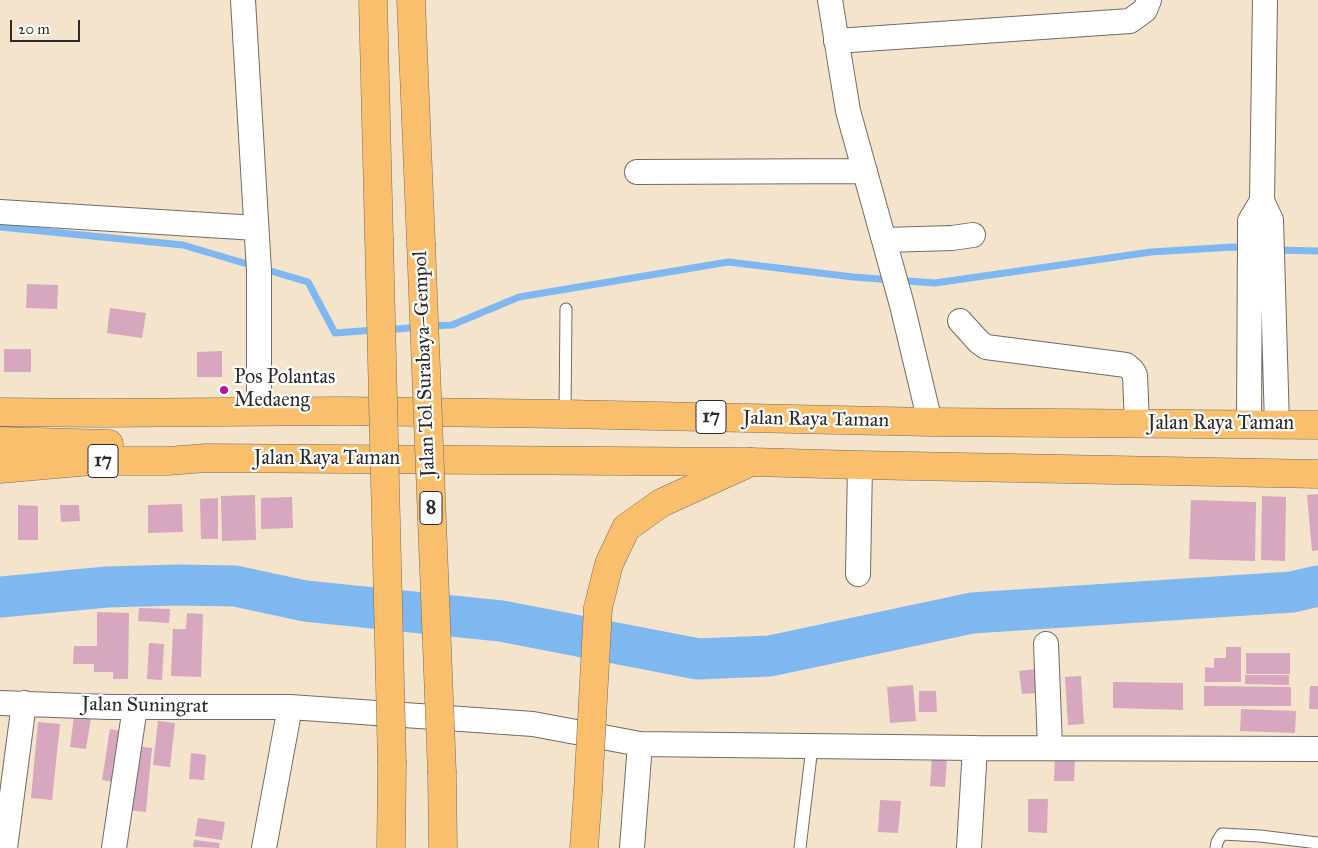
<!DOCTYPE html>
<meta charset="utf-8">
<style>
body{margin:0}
#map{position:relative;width:1318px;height:848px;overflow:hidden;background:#f4e4cb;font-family:"IM FELL Great Primer",serif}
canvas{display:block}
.scale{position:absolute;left:10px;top:20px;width:70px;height:22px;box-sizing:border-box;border:2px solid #2b2b2b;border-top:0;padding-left:6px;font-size:15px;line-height:18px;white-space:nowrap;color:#2b2b2b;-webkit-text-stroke:4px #fff;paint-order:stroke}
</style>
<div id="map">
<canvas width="1318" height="848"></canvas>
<div class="scale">20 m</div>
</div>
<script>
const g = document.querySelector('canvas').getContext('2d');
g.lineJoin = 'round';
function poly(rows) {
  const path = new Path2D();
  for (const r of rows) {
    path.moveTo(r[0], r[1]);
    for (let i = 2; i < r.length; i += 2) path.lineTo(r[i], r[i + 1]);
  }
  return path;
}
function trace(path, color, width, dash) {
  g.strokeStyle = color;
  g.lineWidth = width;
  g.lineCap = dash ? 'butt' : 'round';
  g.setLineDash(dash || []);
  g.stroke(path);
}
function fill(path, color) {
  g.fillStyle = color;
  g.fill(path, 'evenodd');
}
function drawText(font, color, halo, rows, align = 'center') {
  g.font = font + ' "IM FELL Great Primer",serif';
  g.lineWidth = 4.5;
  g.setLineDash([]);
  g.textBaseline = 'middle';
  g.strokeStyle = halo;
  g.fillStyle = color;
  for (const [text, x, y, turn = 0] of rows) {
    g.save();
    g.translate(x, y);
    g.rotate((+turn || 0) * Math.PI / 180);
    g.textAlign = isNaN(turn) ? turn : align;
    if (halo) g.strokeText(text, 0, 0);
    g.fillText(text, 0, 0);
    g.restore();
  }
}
trace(poly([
 [0,227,183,245,308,282,335,333,375,330],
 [1276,250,1318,251],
 [430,326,452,325,519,297,728,262,853,277,935,283,1151,252,1233,247,1245,248],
 [386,330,420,327]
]), '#7fb8f0', 7);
trace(poly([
 [0,597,107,587,178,585,235,586,305,601,501,621,698,659,770,656,972,613,1292,592,1318,586]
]), '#7fb8f0', 41);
fill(poly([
 [27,284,58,285,57,309,26,308],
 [110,308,146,313,142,338,107,333],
 [4,349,31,349,31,372,4,372],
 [222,351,222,377,197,377,197,352],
 [1318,494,1318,550,1312,551,1307,495],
 [255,495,256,540,222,541,221,496],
 [1262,496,1286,497,1285,561,1261,560],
 [292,497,293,528,261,529,261,498],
 [218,498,218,539,201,539,200,499],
 [1191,500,1256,502,1255,561,1189,559],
 [182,504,183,532,148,533,148,505],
 [18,505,38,506,38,540,18,540],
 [60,505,79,505,80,521,61,522],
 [139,608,170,609,169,623,138,621],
 [97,612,129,613,128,679,113,679,113,672,94,672,94,664,73,664,74,646,97,646],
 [187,613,203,614,201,677,171,676,173,629,186,629],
 [149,643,164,644,162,680,147,679],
 [1226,647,1241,647,1241,682,1205,682,1205,667,1214,668,1214,658,1226,658],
 [1246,653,1290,653,1290,674,1246,674],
 [1035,669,1038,693,1022,694,1019,671],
 [1245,675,1289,675,1289,685,1245,684],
 [1081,676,1084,724,1068,725,1065,677],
 [1113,682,1183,683,1183,710,1113,708],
 [913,685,916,721,890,723,887,687],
 [1204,686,1291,687,1291,706,1204,706],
 [1310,686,1318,686,1318,709,1309,709],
 [919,691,936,691,937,712,919,712],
 [1241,709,1296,711,1295,733,1240,731],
 [74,716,91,718,86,749,70,747],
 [158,721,175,723,170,767,153,765],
 [38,722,60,724,52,800,31,798],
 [110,729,129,732,121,783,102,780],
 [133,746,152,748,146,812,127,810],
 [191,753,206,755,204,780,189,779],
 [1055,754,1075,754,1074,781,1054,781],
 [932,757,947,758,945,787,930,786],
 [1028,799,1048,799,1047,833,1028,832],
 [880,800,901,801,898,833,878,832],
 [198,818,225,822,222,840,195,836],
 [194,840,220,843,219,848,193,847]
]), '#d6a7be');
const service = poly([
 [565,414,566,309],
 [800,848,812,747],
 [1216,848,1217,842,1222,834,1260,836,1318,843]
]);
const minor = poly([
 [243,0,259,271,259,411],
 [830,0,848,111,902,305,930,422],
 [1265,0,1262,201,1271,220,1277,425],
 [836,41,1130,21,1145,10,1149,0],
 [637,172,865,171],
 [0,212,256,228],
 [885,240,952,238,973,235],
 [960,321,979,342,986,347,1126,365,1132,370,1135,375,1137,424],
 [1249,425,1250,233,1250,221,1262,201],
 [858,574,860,465],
 [1046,644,1050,747],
 [0,703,109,707,290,707,533,724,640,744,975,748,1318,749],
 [5,848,24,703],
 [114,848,135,707],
 [264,848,290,707],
 [632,848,640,744],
 [969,848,975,748]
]);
const trunk = poly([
 [0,412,103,413,343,411,565,414,930,422,1318,425],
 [0,441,109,444],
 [0,469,91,461,168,461,206,458,751,462,860,465,1318,474]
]);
const motorway = poly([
 [373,0,379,238],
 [411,0,421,243],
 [598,608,609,564,626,528,661,503,751,462],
 [442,773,443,848],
 [391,848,392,764],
 [584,848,588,791]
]);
trace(service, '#716c63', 13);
trace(minor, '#716c63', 26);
trace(trunk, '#716c63', 29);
trace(motorway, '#716c63', 29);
trace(service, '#fff', 11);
trace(minor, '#fff', 24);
trace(trunk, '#f9bf6d', 28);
trace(motorway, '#f9bf6d', 28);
const motorwayBridge = poly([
 [379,238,392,764],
 [421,243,442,773],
 [588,791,598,608]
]);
trace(motorwayBridge, '#716c63', 29, []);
trace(motorwayBridge, '#f9bf6d', 28);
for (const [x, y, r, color] of [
 [224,390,5,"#b5179e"]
]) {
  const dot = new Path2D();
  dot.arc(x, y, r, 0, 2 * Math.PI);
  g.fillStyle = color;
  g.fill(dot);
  trace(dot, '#fff', 2);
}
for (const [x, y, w] of [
 [711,417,30],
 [103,461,30],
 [431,508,22]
]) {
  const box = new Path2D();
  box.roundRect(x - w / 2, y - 16.5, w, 33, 4);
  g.fillStyle = '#fff';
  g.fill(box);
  trace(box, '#2b2b2b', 1);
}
drawText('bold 19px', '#2b2b2b', null, [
 ["17",711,417],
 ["17",103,461],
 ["8",431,508]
]);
drawText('20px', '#2b2b2b', '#fff', [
 ["Jalan Tol Surabaya–Gempol",425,364,-92],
 ["Jalan Raya Taman",816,420,1],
 ["Jalan Raya Taman",1221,424],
 ["Jalan Raya Taman",327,459],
 ["Jalan Suningrat",145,706,1]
]);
drawText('20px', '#2b2b2b', '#fff', [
 ["Pos Polantas",234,378],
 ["Medaeng",234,401]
], 'left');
</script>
